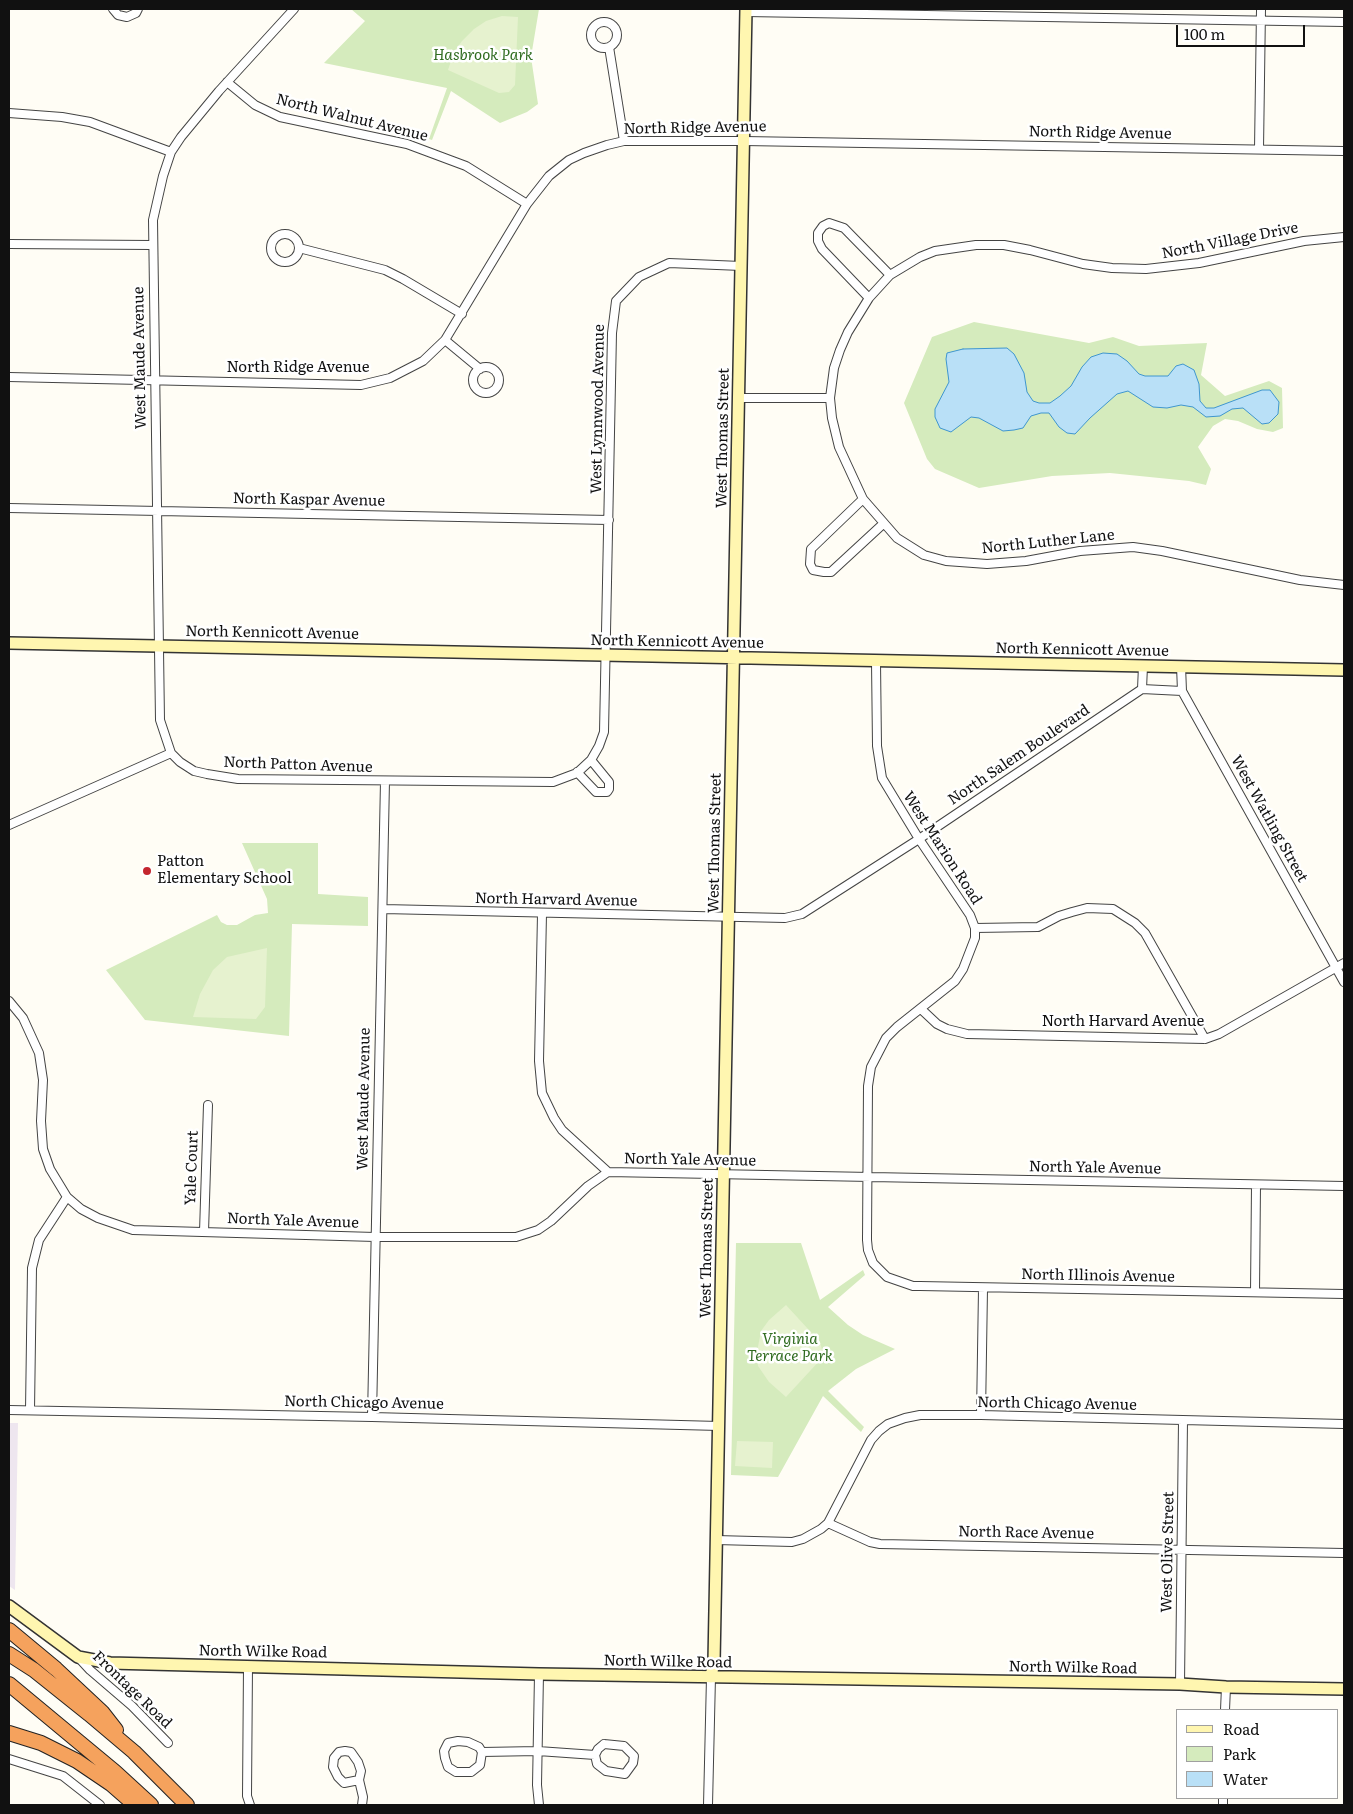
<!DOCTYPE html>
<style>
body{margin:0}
#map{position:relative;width:1353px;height:1814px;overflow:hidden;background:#fffdf5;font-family:Literata,serif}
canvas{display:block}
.frame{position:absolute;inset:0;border:10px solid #111;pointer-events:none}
.legend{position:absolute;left:1176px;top:1709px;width:162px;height:90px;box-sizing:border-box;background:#fff;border:1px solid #a0a0a0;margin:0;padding:6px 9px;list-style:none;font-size:15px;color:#111}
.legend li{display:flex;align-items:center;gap:10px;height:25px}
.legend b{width:25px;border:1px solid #a0a0a0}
.scale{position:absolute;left:1176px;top:25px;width:129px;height:22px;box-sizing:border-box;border:2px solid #111;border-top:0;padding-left:6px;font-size:15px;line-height:18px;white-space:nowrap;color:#111;-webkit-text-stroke:4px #fff;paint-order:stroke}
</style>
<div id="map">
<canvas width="1353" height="1814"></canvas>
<div class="frame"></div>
<ul class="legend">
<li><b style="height:6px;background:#fff6b0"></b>Road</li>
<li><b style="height:14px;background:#d5ebbd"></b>Park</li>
<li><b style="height:14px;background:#b9e0f7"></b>Water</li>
</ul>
<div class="scale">100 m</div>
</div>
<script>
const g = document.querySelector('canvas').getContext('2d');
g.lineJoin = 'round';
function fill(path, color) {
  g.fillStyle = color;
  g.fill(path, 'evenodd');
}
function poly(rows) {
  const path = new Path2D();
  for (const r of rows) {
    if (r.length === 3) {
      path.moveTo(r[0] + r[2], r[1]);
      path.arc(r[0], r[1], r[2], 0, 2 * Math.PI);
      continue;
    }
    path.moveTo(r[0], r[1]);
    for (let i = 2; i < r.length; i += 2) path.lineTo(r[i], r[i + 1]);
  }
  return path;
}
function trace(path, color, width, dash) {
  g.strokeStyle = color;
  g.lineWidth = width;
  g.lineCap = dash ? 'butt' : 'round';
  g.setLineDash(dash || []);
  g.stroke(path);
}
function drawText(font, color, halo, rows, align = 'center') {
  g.font = font + ' Literata,serif';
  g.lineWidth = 5;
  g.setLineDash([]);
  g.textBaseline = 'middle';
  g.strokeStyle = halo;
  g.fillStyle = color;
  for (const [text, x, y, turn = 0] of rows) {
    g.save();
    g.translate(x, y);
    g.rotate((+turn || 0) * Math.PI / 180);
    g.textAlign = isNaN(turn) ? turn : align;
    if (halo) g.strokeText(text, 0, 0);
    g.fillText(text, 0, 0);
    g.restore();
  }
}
fill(poly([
 [9,1423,18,1423,15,1590,9,1586]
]), '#eee6ef');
fill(poly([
 [351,9,539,9,531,57,538,104,527,112,500,123,451,91,432,140,429,139,447,88,324,63,365,21],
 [974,322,1089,343,1113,337,1139,346,1207,343,1201,375,1225,396,1269,381,1282,388,1283,428,1273,432,1257,429,1238,421,1225,419,1213,426,1198,447,1211,469,1206,485,1189,481,1110,473,1052,476,979,488,935,469,927,459,904,403,932,337],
 [242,843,318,843,318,894,368,897,368,926,292,924,289,1036,145,1020,106,970,217,915,221,922,227,925,237,925,255,915,268,913,267,899],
 [736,1243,801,1243,820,1300,863,1270,865,1275,828,1307,848,1325,863,1335,895,1349,856,1369,828,1391,864,1427,861,1432,823,1396,778,1477,731,1475]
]), '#d5ebbd');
fill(poly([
 [502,16,518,17,515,85,509,92,499,93,448,70,454,52,462,41,474,29,486,21],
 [267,948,265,1007,256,1019,193,1017,200,994,213,970,227,957],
 [786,1305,820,1342,822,1350,822,1358,786,1397,769,1382,758,1366,757,1352,761,1331,769,1320],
 [737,1441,773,1442,772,1468,735,1466]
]), '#e6f2cf');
const water = poly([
 [963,349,1007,348,1014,354,1024,373,1027,392,1033,401,1039,403,1050,403,1060,396,1071,386,1082,367,1091,357,1103,353,1117,354,1127,361,1139,374,1145,376,1168,376,1176,366,1183,364,1194,370,1199,384,1200,401,1206,408,1214,408,1262,390,1270,390,1279,402,1278,414,1269,423,1262,424,1243,408,1232,409,1220,416,1206,417,1193,407,1181,405,1167,408,1153,407,1128,391,1117,394,1090,418,1075,434,1067,433,1059,427,1049,413,1041,413,1031,416,1023,428,1014,430,1003,431,979,418,971,417,951,432,940,428,935,417,935,409,949,382,946,359,947,353,963,349]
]);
fill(water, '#b9e0f7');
trace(water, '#3f96cf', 1);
const street = poly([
 [113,9,118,15,127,17,136,13,138,9],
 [294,9,219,91,181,137,171,152,163,176,153,220,160,720,171,753,180,762,194,771,207,774,238,779,553,782,577,773,591,760,599,746,604,732,612,333,616,301,639,277,669,263,741,266],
 [746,12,1344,22],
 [604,35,13],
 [609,47,624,141],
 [227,82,255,105,280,117,407,144,466,166,527,204],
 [9,113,62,117,90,122,171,152],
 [1259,149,1261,9],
 [285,248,14],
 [1344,237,1304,241,1199,263,1146,269,1112,268,1083,264,1030,250,1004,245,976,245,935,251,920,257,890,275,869,298,848,332,840,350,834,368,830,398,832,418,839,447,863,499,897,538,924,555,946,561,987,564,1026,561,1080,551,1133,547,1162,551,1300,580,1344,585],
 [9,244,152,245],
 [299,248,385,270,403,279,462,314],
 [869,298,822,249,818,241,818,233,823,226,829,223,844,228,890,275],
 [445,340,480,369],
 [486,380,13],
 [9,377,361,385,390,378,423,361,445,340,527,204,549,176,569,160,584,153,607,145,624,141,744,141,1344,151],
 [739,398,830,398],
 [863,499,811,549,810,564,813,570,824,572,831,572,883,524],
 [9,508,609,520],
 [876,662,877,746,882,778,919,839,970,915,975,928,975,938,963,969,955,981,897,1027,886,1038,871,1067,868,1086,867,1240,868,1250,873,1263,887,1277,913,1286,920,1286,1344,1294],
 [1181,666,1182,691,1344,982],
 [1142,689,1182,691],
 [577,772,596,792,607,792,609,789,609,782,591,760],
 [9,825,171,753],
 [383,909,785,918,802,914,919,839,1142,689,1143,666],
 [542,914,539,1061,542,1093,554,1118,562,1130,608,1172],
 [975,928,1038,927,1059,916,1072,912,1087,908,1113,909,1135,923,1145,933,1205,1039],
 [9,1001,23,1018,39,1053,43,1080,41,1121,43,1149,50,1169,67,1197,81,1209,98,1218,133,1230,375,1237,516,1237,538,1230,551,1221,588,1186,608,1172,1344,1186],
 [921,1009,937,1024,947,1029,967,1034,1205,1039,1219,1034,1344,963],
 [204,1232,208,1105],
 [1255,1292,1256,1185],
 [9,1410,372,1417,719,1426],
 [30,1410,32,1268,39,1240,67,1197],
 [981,1415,983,1289],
 [372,1417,385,781],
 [828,1523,870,1542,880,1544,1344,1553],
 [716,1540,792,1542,803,1539,821,1529,828,1523,871,1440,879,1431,888,1424,905,1418,920,1415,981,1415,1344,1424],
 [78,1657,90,1670,132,1706,168,1743],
 [248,1666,247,1796,250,1805],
 [1180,1684,1183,1421],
 [1225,1710,1226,1687],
 [604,1744,624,1746,634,1756,633,1763,625,1774,606,1771,597,1764,595,1755,598,1749,604,1744],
 [482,1752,480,1765,471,1772,456,1772,448,1767,445,1758,444,1751,448,1743,458,1741,468,1742,479,1747,482,1752,538,1751,595,1755],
 [9,1759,63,1776,100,1805],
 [359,1780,344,1783,338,1777,333,1767,334,1758,339,1752,345,1751,351,1752,358,1762,361,1771,359,1780,363,1797,362,1805],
 [539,1805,537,1785,539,1674],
 [708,1805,711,1677],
 [1223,1805,1223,1798]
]);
const secondary = poly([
 [9,643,1344,670],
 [9,1606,78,1657,110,1663,539,1674,1180,1684,1226,1687,1344,1689],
 [711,1677,714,1661,746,9]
]);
const highway = poly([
 [9,1630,56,1669,102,1712,116,1730],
 [9,1654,34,1670,89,1714,134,1752,187,1805],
 [9,1684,115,1772,151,1805],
 [9,1733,41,1743,77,1761,111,1784,135,1805]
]);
trace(street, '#444', 10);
trace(secondary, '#333', 14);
trace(highway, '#222', 16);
trace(street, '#fff', 8);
trace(secondary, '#fff6b0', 11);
trace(highway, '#f5a25d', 14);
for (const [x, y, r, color] of [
 [147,871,5,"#c4262e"]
]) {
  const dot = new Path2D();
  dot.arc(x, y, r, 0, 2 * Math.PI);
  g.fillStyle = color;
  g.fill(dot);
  trace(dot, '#fff', 2);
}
drawText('italic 15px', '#2f6b1f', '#fff', [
 ["Hasbrook Park",483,56],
 ["Virginia",790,1340],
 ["Terrace Park",790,1357]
]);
drawText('15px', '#111', '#fff', [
 ["North Walnut Avenue",352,118,14],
 ["North Ridge Avenue",695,128,-1],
 ["North Ridge Avenue",1100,133,1],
 ["North Village Drive",1230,241,-11],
 ["West Maude Avenue",140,358,-91],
 ["North Ridge Avenue",298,368],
 ["West Lynnwood Avenue",598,409,-89],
 ["West Thomas Street",723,438,-89],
 ["North Kaspar Avenue",309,500,1],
 ["North Luther Lane",1048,542,-6],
 ["North Kennicott Avenue",272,633,1],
 ["North Kennicott Avenue",677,642,1],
 ["North Kennicott Avenue",1082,650,1],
 ["North Salem Boulevard",1019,755,-34],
 ["North Patton Avenue",298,765,2],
 ["West Watling Street",1269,819,61],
 ["West Thomas Street",715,843,-89],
 ["West Marion Road",942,848,57],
 ["North Harvard Avenue",556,900,1],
 ["North Harvard Avenue",1123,1022],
 ["West Maude Avenue",364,1099,-89],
 ["North Yale Avenue",690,1160,1],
 ["Yale Court",192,1168,-88],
 ["North Yale Avenue",1095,1168,1],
 ["North Yale Avenue",293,1221,2],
 ["West Thomas Street",707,1248,-89],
 ["North Illinois Avenue",1098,1276,1],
 ["North Chicago Avenue",364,1403,1],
 ["North Chicago Avenue",1057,1404,1],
 ["North Race Avenue",1026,1533,1],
 ["West Olive Street",1168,1552,-89],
 ["North Wilke Road",263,1652,1],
 ["North Wilke Road",668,1662,1],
 ["North Wilke Road",1073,1668,1],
 ["Frontage Road",132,1690,44]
]);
drawText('15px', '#111', '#fff', [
 ["Patton",157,862],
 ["Elementary School",157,879]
], 'left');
</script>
